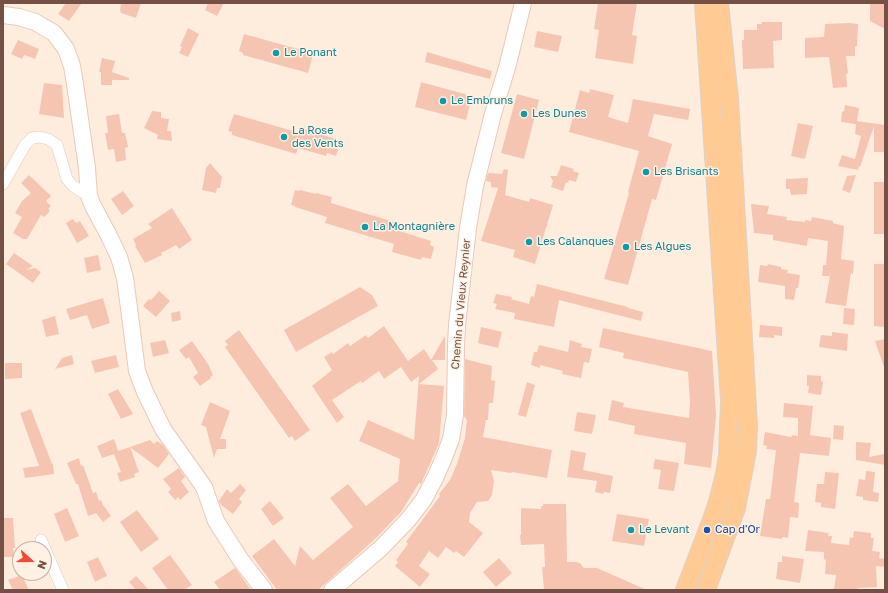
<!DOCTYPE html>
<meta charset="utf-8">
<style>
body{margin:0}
#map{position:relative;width:888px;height:593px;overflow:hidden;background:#feeddc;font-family:"Golos Text",sans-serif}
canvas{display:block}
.frame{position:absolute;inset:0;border:4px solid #755044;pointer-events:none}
.north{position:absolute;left:12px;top:541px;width:40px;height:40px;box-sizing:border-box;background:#fff2e5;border:1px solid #c8b1a5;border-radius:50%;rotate:111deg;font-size:11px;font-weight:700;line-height:16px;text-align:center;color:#755044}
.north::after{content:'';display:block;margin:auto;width:14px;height:18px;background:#f44b36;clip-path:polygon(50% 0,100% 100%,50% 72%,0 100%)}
</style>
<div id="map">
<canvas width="888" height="593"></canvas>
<div class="frame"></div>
<div class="north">N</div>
</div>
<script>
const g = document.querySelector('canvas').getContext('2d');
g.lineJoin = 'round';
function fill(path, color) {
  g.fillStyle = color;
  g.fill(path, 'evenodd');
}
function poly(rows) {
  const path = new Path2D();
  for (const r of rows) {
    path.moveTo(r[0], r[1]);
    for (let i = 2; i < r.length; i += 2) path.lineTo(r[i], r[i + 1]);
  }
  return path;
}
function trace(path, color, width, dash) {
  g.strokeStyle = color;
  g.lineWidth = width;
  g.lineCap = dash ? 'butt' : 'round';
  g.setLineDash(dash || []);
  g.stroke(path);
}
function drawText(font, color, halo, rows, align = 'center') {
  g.font = font + ' "Golos Text",sans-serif';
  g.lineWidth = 3;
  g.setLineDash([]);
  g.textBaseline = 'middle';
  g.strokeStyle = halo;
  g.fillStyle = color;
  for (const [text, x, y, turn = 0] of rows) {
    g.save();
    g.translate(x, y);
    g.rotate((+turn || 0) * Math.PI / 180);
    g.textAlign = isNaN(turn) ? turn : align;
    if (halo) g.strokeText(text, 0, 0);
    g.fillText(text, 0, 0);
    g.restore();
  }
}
fill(poly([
 [66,3,82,3,69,21,58,14],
 [121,3,141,3,136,18,121,13,120,10],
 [208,3,224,3,217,16,205,10],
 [598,3,637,3,632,35,637,36,633,64,595,58,599,30,594,29],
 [870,3,885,3,885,29,870,21],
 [762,22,782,22,782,40,773,41,774,68,743,69,742,40,744,40,744,30,757,30,757,24,762,24],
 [850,23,858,24,857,46,855,47,855,56,846,56,848,73,846,74,847,87,833,88,829,57,805,58,805,38,824,37,825,24],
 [188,28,199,34,188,57,179,53,182,47,180,46],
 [537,31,562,36,558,52,534,47],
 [244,34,309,52,309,54,313,55,308,73,243,55,243,53,239,51],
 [18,40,39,49,35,59,24,55,22,59,11,54],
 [427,52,492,71,490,79,425,62],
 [102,58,115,61,112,72,129,78,129,80,112,80,112,85,101,85,101,72,99,72],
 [421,82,472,96,466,120,415,107],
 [44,83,62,85,64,118,39,114],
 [590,89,614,95,608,117,628,123,633,99,690,109,688,120,654,114,648,136,672,144,656,200,652,199,628,285,604,279,629,193,628,192,639,151,569,132,580,90,589,93],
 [517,94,539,100,524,159,501,153],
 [845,105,859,108,857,121,885,125,885,152,874,152,874,126,860,167,859,166,858,170,838,166,842,155,855,159,861,136,855,134,856,124,841,122,842,112,844,111],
 [152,111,161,112,161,118,169,119,167,131,171,131,172,141,157,139,158,135,144,128],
 [119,114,122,133,125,133,128,147,125,148,126,160,116,162,114,149,108,150,105,133,108,133,106,116],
 [234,114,300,133,304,133,305,129,336,139,336,142,340,143,336,156,327,153,326,156,298,148,296,154,232,135,232,132,228,131],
 [798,123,813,126,805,159,791,156],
 [210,163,222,177,220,188,217,188,216,193,202,190,206,168],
 [561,165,574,169,573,171,579,173,576,182,569,180,568,183,566,182,563,191,551,187,553,181,550,176,557,176],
 [504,169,508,170,505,195,529,202,530,198,553,205,535,264,513,257,515,250,481,241,498,188,491,187,491,182,486,181,488,173,502,174],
 [29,175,51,196,46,201,51,206,48,209,50,211,44,217,41,215,27,239,23,239,13,233,22,217,15,213,22,201,31,193,21,183],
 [856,175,850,193,842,190,847,176],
 [808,178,807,194,791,195,790,189,786,189,786,179],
 [874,182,885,182,885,234,874,234],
 [295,190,299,191,300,190,316,194,316,193,332,197,331,203,394,222,393,229,431,241,430,245,434,247,431,259,422,257,421,260,392,252,394,244,325,223,327,217,295,207,295,206,291,205],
 [123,191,134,206,122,215,111,199],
 [751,204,769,206,767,214,787,217,786,220,805,222,805,220,811,221,812,217,833,221,833,223,844,226,841,259,854,261,853,274,851,273,846,306,825,303,830,276,822,276,823,265,826,265,828,241,808,238,807,246,773,240,773,235,754,233],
 [172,208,192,240,179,249,176,245,161,253,162,255,145,263,135,246,136,245,133,239,152,228,148,224],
 [73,219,76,223,80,221,89,236,77,243,66,223],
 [14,253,33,266,26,270,35,268,41,272,33,283,6,264],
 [98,255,101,270,87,273,84,258],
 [768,264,781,267,781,269,788,270,787,273,800,275,798,288,796,288,794,300,785,299,785,286,758,282,760,265,767,266],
 [874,264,885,264,885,327,874,326],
 [537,284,628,307,628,308,643,312,641,321,559,300,554,327,514,319,515,313,495,309,497,304,493,303,496,294,512,297,511,299,529,304,531,296,534,297],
 [360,287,372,295,378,306,296,352,284,330],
 [159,291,170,301,156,317,143,306,149,299,151,300],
 [103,298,110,323,92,329,87,315,70,320,66,309],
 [844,308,855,309,854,325,843,324],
 [180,311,181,320,172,322,171,313],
 [55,316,59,334,46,337,42,320],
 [760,325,782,327,782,336,774,335,774,338,759,337],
 [384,326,408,361,424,349,431,360,445,336,445,360,432,360,438,369,419,384,444,386,439,443,421,484,419,483,401,512,374,540,318,590,277,590,252,556,274,539,295,566,300,546,313,560,353,527,330,498,348,484,366,506,398,481,400,459,359,441,368,420,414,440,419,376,411,382,401,367,384,379,379,371,362,383,361,381,332,400,344,417,337,423,312,386,332,370,324,357,332,352,333,354,348,343,350,346,366,335,368,338],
 [481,327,502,332,498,348,478,343],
 [603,328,712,351,716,416,711,468,684,464,686,443,634,434,635,426,608,420,612,400,624,403,623,407,689,418,690,402,688,372,623,358,624,353,599,347],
 [239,330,310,430,295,441,292,436,289,438,225,347,228,345,225,341],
 [832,332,848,334,847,351,819,347,821,335,832,336],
 [885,339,885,366,884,367,875,341],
 [165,340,169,353,153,357,150,343],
 [570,340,582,344,581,347,592,349,589,363,584,362,581,378,562,374,563,371,540,365,540,368,531,365,534,352,537,352,539,345,568,352],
 [192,341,208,364,213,375,210,377,211,378,200,386,193,377,198,373,189,357,186,359,179,350],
 [72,355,74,364,55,369,62,358],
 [116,355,119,367,95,373,91,361],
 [465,359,492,366,491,380,495,381,493,403,489,403,488,420,486,420,483,437,552,450,547,478,512,472,511,473,491,470,494,481,492,495,488,501,477,502,470,513,469,522,483,533,464,557,456,551,454,553,446,547,438,558,429,551,419,566,430,574,420,587,395,566,398,562,396,560,408,544,406,542,440,496,439,494,450,480,457,464,465,438,467,420,464,416],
 [5,363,22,363,22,378,5,379],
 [807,375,821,376,821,381,823,382,821,395,808,393,809,386,807,386],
 [527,382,535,385,526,417,518,415],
 [118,389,133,414,121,419,108,394],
 [210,402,230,411,220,439,226,439,226,449,217,449,214,458,206,427,201,425],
 [784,403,813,406,810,435,831,438,829,456,800,453,794,502,799,503,798,518,790,517,788,538,782,537,782,539,760,536,766,499,770,499,776,450,766,449,767,446,763,445,765,432,791,437,792,435,798,436,798,418,783,417],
 [31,409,52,464,53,464,54,474,25,478,23,468,39,466,20,413],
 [577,412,596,415,592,434,574,431],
 [834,425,844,426,843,440,833,439],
 [114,439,118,451,130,447,139,472,134,474,135,477,120,482,117,473,121,472,114,454,102,458,97,446],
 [150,440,154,444,157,441,163,445,169,454,158,468,130,447],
 [856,442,871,443,869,457,884,454,885,465,856,460],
 [571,450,586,453,583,470,613,476,610,493,604,492,603,494,595,492,597,481,567,477],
 [79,458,81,466,83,465,93,493,96,492,99,501,101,500,103,505,111,516,103,522,96,513,88,516,78,484,76,484,67,463],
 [655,459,679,463,674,491,658,489,661,470,653,469],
 [179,468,185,477,181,481,189,492,180,500,178,497,175,500,168,492,171,489,163,479],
 [866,471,875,472,873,492,879,493,878,502,863,500,863,497,856,496,859,479,865,480],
 [825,472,839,473,835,509,821,507,821,503,815,502,817,484,824,484],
 [240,484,246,490,239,499,242,502,233,514,220,504,219,501,227,489,231,493],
 [270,501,284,518,273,526,261,509],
 [543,504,566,504,567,562,576,562,580,563,584,568,597,568,647,590,544,590,542,567,545,567,544,544,521,545,520,535,521,535,521,508,541,509,541,506,543,506],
 [67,508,79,536,65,542,54,514],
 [137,510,159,539,141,552,120,522],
 [617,514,649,519,644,546,612,541],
 [3,518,13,518,15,548,13,548,14,557,3,557],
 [808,530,829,533,828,536,832,536,831,543,849,545,850,537,853,538,854,531,871,533,871,538,874,538,872,551,880,552,879,558,885,559,885,567,876,566,877,587,858,588,857,590,834,590,836,575,825,574,826,560,824,559,824,552,805,551],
 [170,555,192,585,184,590,168,590,152,568],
 [782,556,804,559,800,583,776,579,778,562,782,562],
 [98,557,107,576,95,582,87,562],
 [499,558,512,573,496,587,483,572],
 [235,568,236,569,251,590,220,590,214,582],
 [22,575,29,590,13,590,8,580],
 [136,576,149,590,136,590,129,582]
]), '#f6c5b2');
const street = poly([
 [3,184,25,145,32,138,39,137,48,139,57,145,67,179,73,186,89,196],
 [41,540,63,590]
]);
const secondary = poly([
 [3,15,19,17,35,22,54,33,66,49,72,66,75,84,87,168,89,196,93,206,109,236,119,257,125,278,129,308,137,371,145,392,163,429,204,487,216,521,240,559,264,590],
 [332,590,381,548,408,520,424,499,435,478,443,460,451,439,455,415,456,346,457,325,468,228,475,186,493,114,508,64,523,3]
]);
const primary = poly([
 [685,590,711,522,718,502,725,474,728,455,730,400,704,3],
 [706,590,736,508,747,451,748,425,729,99,719,3]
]);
trace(street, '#e4cabb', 12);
trace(secondary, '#eac9b8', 18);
trace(primary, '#dbd2ce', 20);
trace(street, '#fff', 11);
trace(secondary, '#fff', 16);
trace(primary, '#ffca93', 18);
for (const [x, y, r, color] of [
 [276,53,4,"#0f9aa8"],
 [443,101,4,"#0f9aa8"],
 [524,114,4,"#0f9aa8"],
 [284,137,4,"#0f9aa8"],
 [646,172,4,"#0f9aa8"],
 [365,227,4,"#0f9aa8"],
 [529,242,4,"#0f9aa8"],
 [626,247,4,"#0f9aa8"],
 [631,530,4,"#0f9aa8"],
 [707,530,4,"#1a4fb4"]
]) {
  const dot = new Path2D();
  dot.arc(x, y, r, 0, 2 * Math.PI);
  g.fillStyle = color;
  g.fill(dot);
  trace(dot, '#fff2e5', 1.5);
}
drawText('11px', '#0d838f', '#fff2e5', [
 ["Le Ponant",284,53],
 ["Le Embruns",451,101],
 ["Les Dunes",532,114],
 ["La Rose",292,131],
 ["des Vents",292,144],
 ["Les Brisants",654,172],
 ["La Montagnière",373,227],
 ["Les Calanques",537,242],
 ["Les Algues",634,247],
 ["Le Levant",639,530]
], 'left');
drawText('11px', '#755044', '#fff2e5', [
 ["Chemin du Vieux Reynier",461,304,-85]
]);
drawText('11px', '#164399', '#fff2e5', [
 ["Cap d'Or",715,530]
], 'left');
</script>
